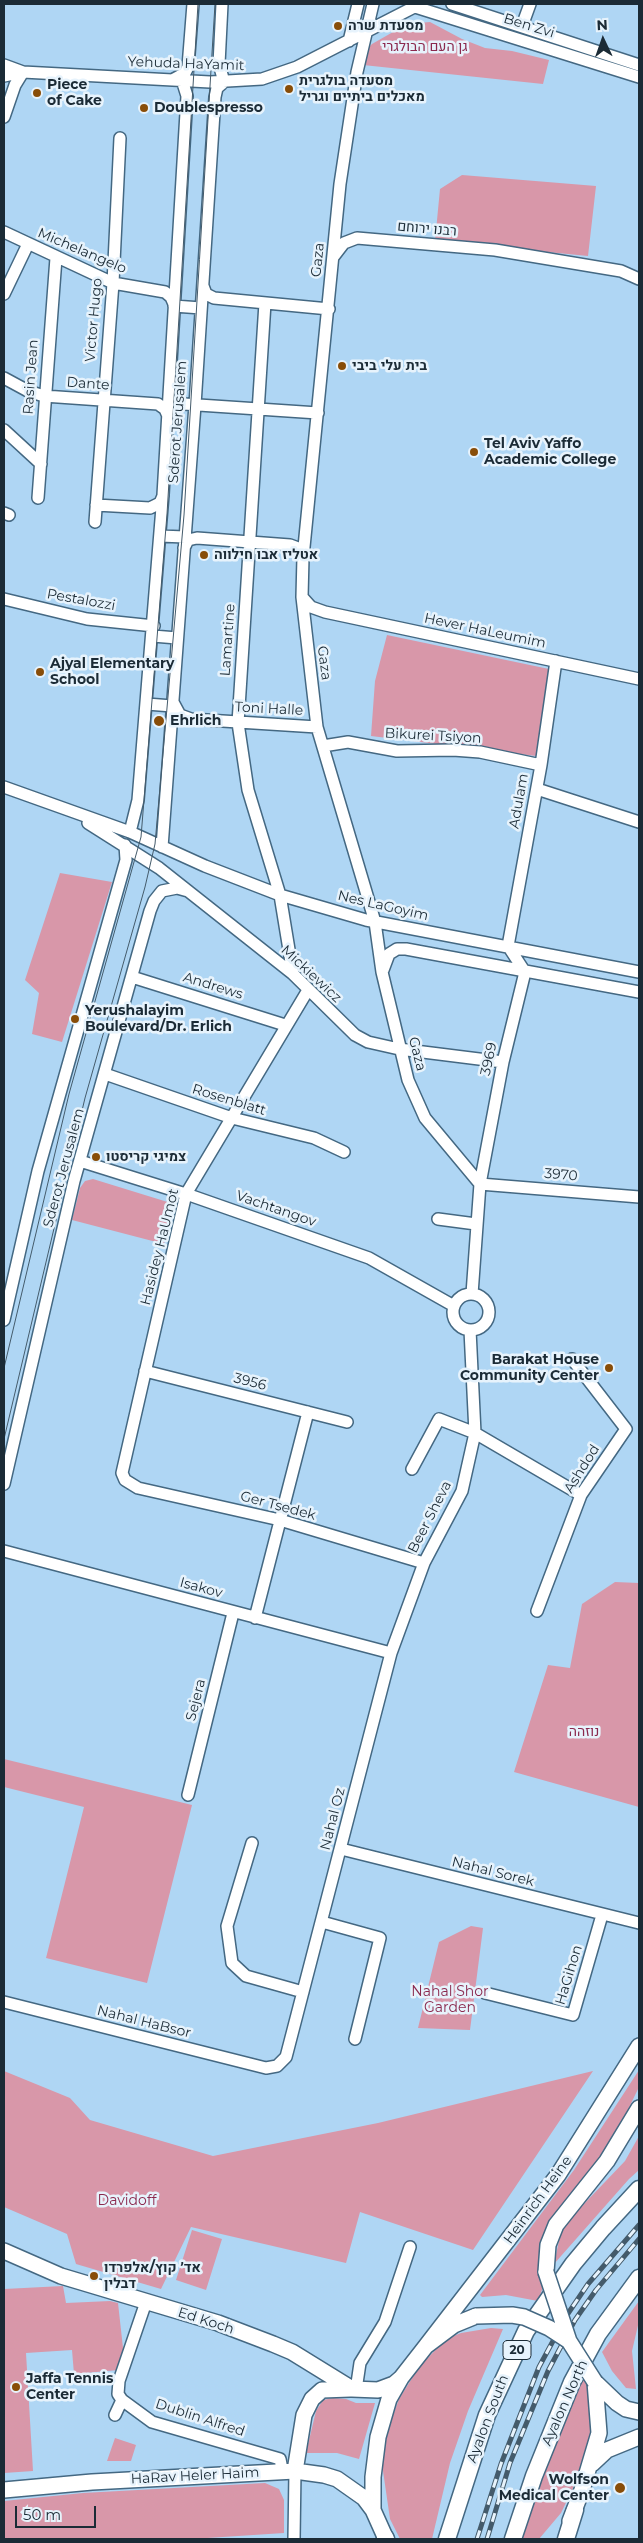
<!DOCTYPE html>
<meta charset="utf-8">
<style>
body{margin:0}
#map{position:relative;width:643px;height:2543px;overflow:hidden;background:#afd6f4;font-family:Montserrat,sans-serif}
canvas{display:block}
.frame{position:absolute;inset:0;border:5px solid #1b2b36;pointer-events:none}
.north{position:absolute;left:578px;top:15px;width:50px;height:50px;-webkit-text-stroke:4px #e7f3fc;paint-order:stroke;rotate:357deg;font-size:14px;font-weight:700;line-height:20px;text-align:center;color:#1b2b36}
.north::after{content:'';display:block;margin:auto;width:18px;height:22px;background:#1b2b36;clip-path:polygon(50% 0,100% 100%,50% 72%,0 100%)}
.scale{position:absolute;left:15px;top:2506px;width:81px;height:22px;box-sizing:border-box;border:2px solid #1b2b36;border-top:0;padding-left:6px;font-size:15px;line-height:18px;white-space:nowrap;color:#1b2b36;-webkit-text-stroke:4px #e7f3fc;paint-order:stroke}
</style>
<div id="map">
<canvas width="643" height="2543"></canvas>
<div class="frame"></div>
<div class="north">N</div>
<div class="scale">50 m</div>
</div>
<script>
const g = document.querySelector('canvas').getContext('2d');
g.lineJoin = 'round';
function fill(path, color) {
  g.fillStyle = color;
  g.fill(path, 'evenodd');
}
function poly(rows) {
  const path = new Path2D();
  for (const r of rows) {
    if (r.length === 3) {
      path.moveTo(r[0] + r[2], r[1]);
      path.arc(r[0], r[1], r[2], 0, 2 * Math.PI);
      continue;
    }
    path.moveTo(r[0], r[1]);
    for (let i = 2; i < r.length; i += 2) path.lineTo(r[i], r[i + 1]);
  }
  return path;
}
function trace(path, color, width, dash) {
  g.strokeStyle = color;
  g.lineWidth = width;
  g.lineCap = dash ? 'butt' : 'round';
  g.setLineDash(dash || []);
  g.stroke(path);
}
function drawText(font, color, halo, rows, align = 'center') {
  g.font = font + ' Montserrat,Heebo,sans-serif';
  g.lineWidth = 5;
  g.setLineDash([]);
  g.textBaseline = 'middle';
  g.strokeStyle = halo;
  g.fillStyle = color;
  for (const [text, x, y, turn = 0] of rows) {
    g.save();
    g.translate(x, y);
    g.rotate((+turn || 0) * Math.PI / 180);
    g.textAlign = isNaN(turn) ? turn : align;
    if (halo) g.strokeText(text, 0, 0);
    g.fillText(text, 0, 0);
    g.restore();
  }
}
fill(poly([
 [430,22,462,39,485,48,512,51,549,60,543,84,363,65,368,48,372,44,407,24],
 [462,175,596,186,588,256,435,241,440,189],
 [387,635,549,669,536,756,371,736,375,681],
 [60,873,112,882,62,1042,32,1034,39,993,25,980],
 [93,1179,174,1204,164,1244,72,1220,80,1188,85,1181],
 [615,1582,639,1583,639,1807,514,1772,548,1665,570,1668,582,1604],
 [4,1759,192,1805,147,1983,46,1958,84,1807,4,1787],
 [471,1926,483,1928,470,2030,418,2028,439,1942],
 [639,2070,639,2087,620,2126,598,2161,543,2235,538,2270,543,2287,538,2301,506,2295,482,2297,480,2295,574,2170],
 [4,2071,70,2098,90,2120,213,2156,378,2123,593,2071,473,2250,360,2212,346,2263,191,2227,161,2289,76,2264,67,2234,4,2207],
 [639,2136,639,2170,629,2179,554,2264,562,2227,625,2161],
 [192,2230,222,2239,206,2290,176,2280],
 [63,2286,66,2303,110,2301,118,2303,124,2357,119,2370,74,2374,72,2350,26,2353,33,2471,4,2473,4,2289],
 [639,2301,639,2321,632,2351,636,2389,626,2388,612,2371,602,2352],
 [491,2328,503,2329,468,2411,450,2463,432,2539,400,2539,390,2519,382,2464,386,2434,399,2399,419,2367,446,2339,461,2333],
 [585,2376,591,2397,592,2430,588,2448,574,2486,561,2513,539,2539,521,2539,557,2434],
 [333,2398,346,2399,356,2403,375,2403,359,2459,337,2453,306,2453,316,2411,323,2400],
 [115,2438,136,2445,131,2461,107,2461],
 [265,2483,279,2489,284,2500,284,2533,192,2539,4,2539,4,2501,83,2493]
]), '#d897a9');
const minor = poly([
 [373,4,357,72,340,184,303,557,302,597,317,727,375,922,382,972,408,1080,425,1118,480,1184,472,1294],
 [452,4,639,65],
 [412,6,639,77],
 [522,26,530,4],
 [349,41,358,4],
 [4,65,23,72],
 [4,76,23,72,210,82,262,79,297,67,420,4],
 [174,79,185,73,188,67,193,4],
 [4,117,15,85,23,72],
 [4,232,113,283,165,292,171,297,174,304],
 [334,256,344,243,357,238,495,250,621,271,639,279],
 [203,286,206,294,214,298,329,309],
 [4,294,28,244],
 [265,303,238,723,248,790,280,895,293,974],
 [174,306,201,308],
 [4,378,28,391,44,396,158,404,165,409,168,416],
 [169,403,318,413],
 [4,430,41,464],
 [38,498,56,258],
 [96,505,150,508,160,503,163,496],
 [4,513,9,515],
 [95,522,113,283,120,138],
 [160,536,185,537],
 [184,548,188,540,197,538,290,545,298,548,303,557],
 [302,597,311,607,325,612,639,679],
 [4,599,87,619,154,626],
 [153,636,177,638],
 [173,702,180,715,191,719,317,727],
 [147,704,172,706],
 [323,746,348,742,397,751,453,750,480,752,541,765],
 [4,787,130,832,205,866,280,895,366,920,639,972],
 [537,789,639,822],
 [88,823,159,868,293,974,355,1035,368,1042,399,1049,503,1062],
 [130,832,138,800,163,495,187,96,182,80],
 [162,847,195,405,215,97,217,88,224,82,219,64,222,4],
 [508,946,525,972,503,1062,480,1184,639,1197],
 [508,946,541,765,556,661],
 [383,970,389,954,397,949,406,949,639,992],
 [132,977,285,1025],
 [308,990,186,1194,122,1473,125,1480,138,1488,280,1520,424,1563],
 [105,1074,232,1118,314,1138,344,1152],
 [80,1161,192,1196,369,1258,454,1306],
 [438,1219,476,1224],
 [471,1312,18],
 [4,1320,38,1171,126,860,125,845],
 [145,1371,347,1422],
 [412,1469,439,1419,475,1433,581,1495],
 [4,1484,74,1181,150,911,154,901,162,891,177,888,188,891],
 [4,1551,391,1653],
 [537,1611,581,1495,626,1429,572,1359],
 [255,1618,308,1412],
 [188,1795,233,1613],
 [252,1843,227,1926,232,1963,246,1976,303,1992],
 [341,1849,639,1923],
 [322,1922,380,1938,355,2039],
 [485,1993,573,2015,602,1915],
 [4,2002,266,2068,277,2066,286,2057,391,1653,424,1563,462,1491,475,1433,470,1330],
 [146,2302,119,2381,118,2394,122,2400,152,2422,280,2459,281,2464],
 [356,2390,360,2363,385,2322,410,2247],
 [115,2415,122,2400],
 [294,2539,295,2471]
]);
const major = poly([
 [4,2251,61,2276,218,2323,273,2344,292,2352,352,2389,378,2390,394,2384,401,2378],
 [546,2272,548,2245,556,2225,607,2161,639,2108],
 [426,2346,558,2175,639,2046],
 [595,2382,617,2403,626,2409,639,2412],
 [592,2464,607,2450,639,2437],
 [295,2471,304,2415,312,2399,322,2390,350,2389],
 [4,2490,92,2482,295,2471,324,2475,337,2479,364,2498,373,2510],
 [570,2521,582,2490,599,2433,595,2382],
 [386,2539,373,2510,373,2477,378,2437,389,2399,401,2378,426,2346,454,2325,476,2316]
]);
const highway = poly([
 [385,2537,386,2539],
 [447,2539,487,2415,526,2331,573,2264,603,2228,639,2189],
 [513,2539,534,2476,572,2382,598,2334,639,2278],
 [566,2539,575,2510]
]);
trace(minor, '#446882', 14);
trace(major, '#446882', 18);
trace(highway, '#446882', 19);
trace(minor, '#fff', 11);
trace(major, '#fff', 15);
trace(highway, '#fff', 16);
trace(poly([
 [4,1368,69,1094,141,837,167,514,198,4],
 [4,1439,85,1098,145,887,155,844,184,515,215,4]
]), '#445b6b', 1);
const rail = poly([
 [477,2539,501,2464,539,2367,567,2315,588,2284,639,2225],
 [487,2539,510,2463,548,2371,575,2320,596,2290,639,2239]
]);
trace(rail, '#445b6b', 5);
trace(rail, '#e7f3fc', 3, [9]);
const majorBridge = poly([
 [546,2272,569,2341],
 [476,2316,512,2315,524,2317,549,2328,569,2341,595,2382]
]);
trace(majorBridge, '#446882', 18, []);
trace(majorBridge, '#fff', 15);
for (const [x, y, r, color] of [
 [338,26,5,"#884d08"],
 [289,89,5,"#884d08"],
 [37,93,5,"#884d08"],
 [144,108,5,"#884d08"],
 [342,366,5,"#884d08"],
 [474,452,5,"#884d08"],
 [204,555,5,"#884d08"],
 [40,672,5,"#884d08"],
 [159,721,6,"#884d08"],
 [75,1019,5,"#884d08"],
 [96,1157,5,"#884d08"],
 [609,1368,5,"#884d08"],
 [94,2276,5,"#884d08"],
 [16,2387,5,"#884d08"],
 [620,2488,6,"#884d08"]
]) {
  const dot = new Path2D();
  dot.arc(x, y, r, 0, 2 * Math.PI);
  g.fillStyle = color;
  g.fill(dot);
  trace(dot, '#e7f3fc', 2);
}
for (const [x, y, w] of [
 [517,2350,28]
]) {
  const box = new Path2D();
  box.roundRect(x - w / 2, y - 9.5, w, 19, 4);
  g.fillStyle = '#e7f3fc';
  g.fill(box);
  trace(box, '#1b2b36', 1);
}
drawText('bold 12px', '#1b2b36', null, [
 ["20",517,2350]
]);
drawText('bold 14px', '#1b2b36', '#e7f3fc', [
 ["מסעדת שרה",348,26],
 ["מסעדה בולגרית",299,81],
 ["מאכלים ביתיים וגריל",299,97],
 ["Piece",47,85],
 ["of Cake",47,101],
 ["Doublespresso",154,108],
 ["בית עלי ביבי",352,366],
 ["Tel Aviv Yaffo",484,444],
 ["Academic College",484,460],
 ["אטליז אבו חילווה",214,555],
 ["Ajyal Elementary",50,664],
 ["School",50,680],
 ["Ehrlich",170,721],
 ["Yerushalayim",85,1011],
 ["Boulevard/Dr. Erlich",85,1027],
 ["צמיגי קריסטו",106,1157],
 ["Barakat House",599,1360,"right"],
 ["Community Center",599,1376,"right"],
 ["אד׳ קוץ/אלפרדו",104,2268],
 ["דבלין",104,2284],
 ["Jaffa Tennis",26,2379],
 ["Center",26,2395],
 ["Wolfson",609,2480,"right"],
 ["Medical Center",609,2496,"right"]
], 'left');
drawText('14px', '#1b2b36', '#e7f3fc', [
 ["Ben Zvi",529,26,17],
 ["Yehuda HaYamit",186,64,2],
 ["רבנו ירוחם",427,229,5],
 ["Michelangelo",82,251,23],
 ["Gaza",318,260,-84],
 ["Victor Hugo",94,320,-85],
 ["Rasin Jean",31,377,-86],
 ["Dante",88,384,4],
 ["Sderot Jerusalem",178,422,-86],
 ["Pestalozzi",81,600,10],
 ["Hever HaLeumim",485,631,12],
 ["Lamartine",228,640,-86],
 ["Gaza",324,663,83],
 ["Toni Halle",269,709,3],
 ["Bikurei Tsiyon",433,736,3],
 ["Adulam",519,801,-80],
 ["Nes LaGoyim",383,906,13],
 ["Mickiewicz",311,974,43],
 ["Andrews",213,986,17],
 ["Gaza",417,1054,76],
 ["3969",489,1059,-78],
 ["Rosenblatt",229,1100,17],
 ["Sderot Jerusalem",64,1168,-75],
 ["3970",561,1175,5],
 ["Vachtangov",276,1209,19],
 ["Hasidey HaUmot",160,1247,-76],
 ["3956",250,1382,14],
 ["Ashdod",582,1469,-58],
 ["Ger Tsedek",278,1506,15],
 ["Beer Sheva",430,1517,-63],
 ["Isakov",201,1588,15],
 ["Sejera",196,1700,-76],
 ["Nahal Oz",333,1819,-76],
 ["Nahal Sorek",493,1872,14],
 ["HaGihon",569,1975,-73],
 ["Nahal HaBsor",144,2022,14],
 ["Heinrich Heine",538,2200,-54],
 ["Ed Koch",206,2321,18],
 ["Ayalon North",565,2403,-66],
 ["Dublin Alfred",200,2418,18],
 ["Ayalon South",488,2419,-69],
 ["HaRav Heler Haim",195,2476,-3]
]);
drawText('14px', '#8b294e', '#e7f3fc', [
 ["גן העם הבולגרי",425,47],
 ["נוזהה",584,1732],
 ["Nahal Shor",450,1992],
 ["Garden",450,2008],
 ["Davidoff",127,2201]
]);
</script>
